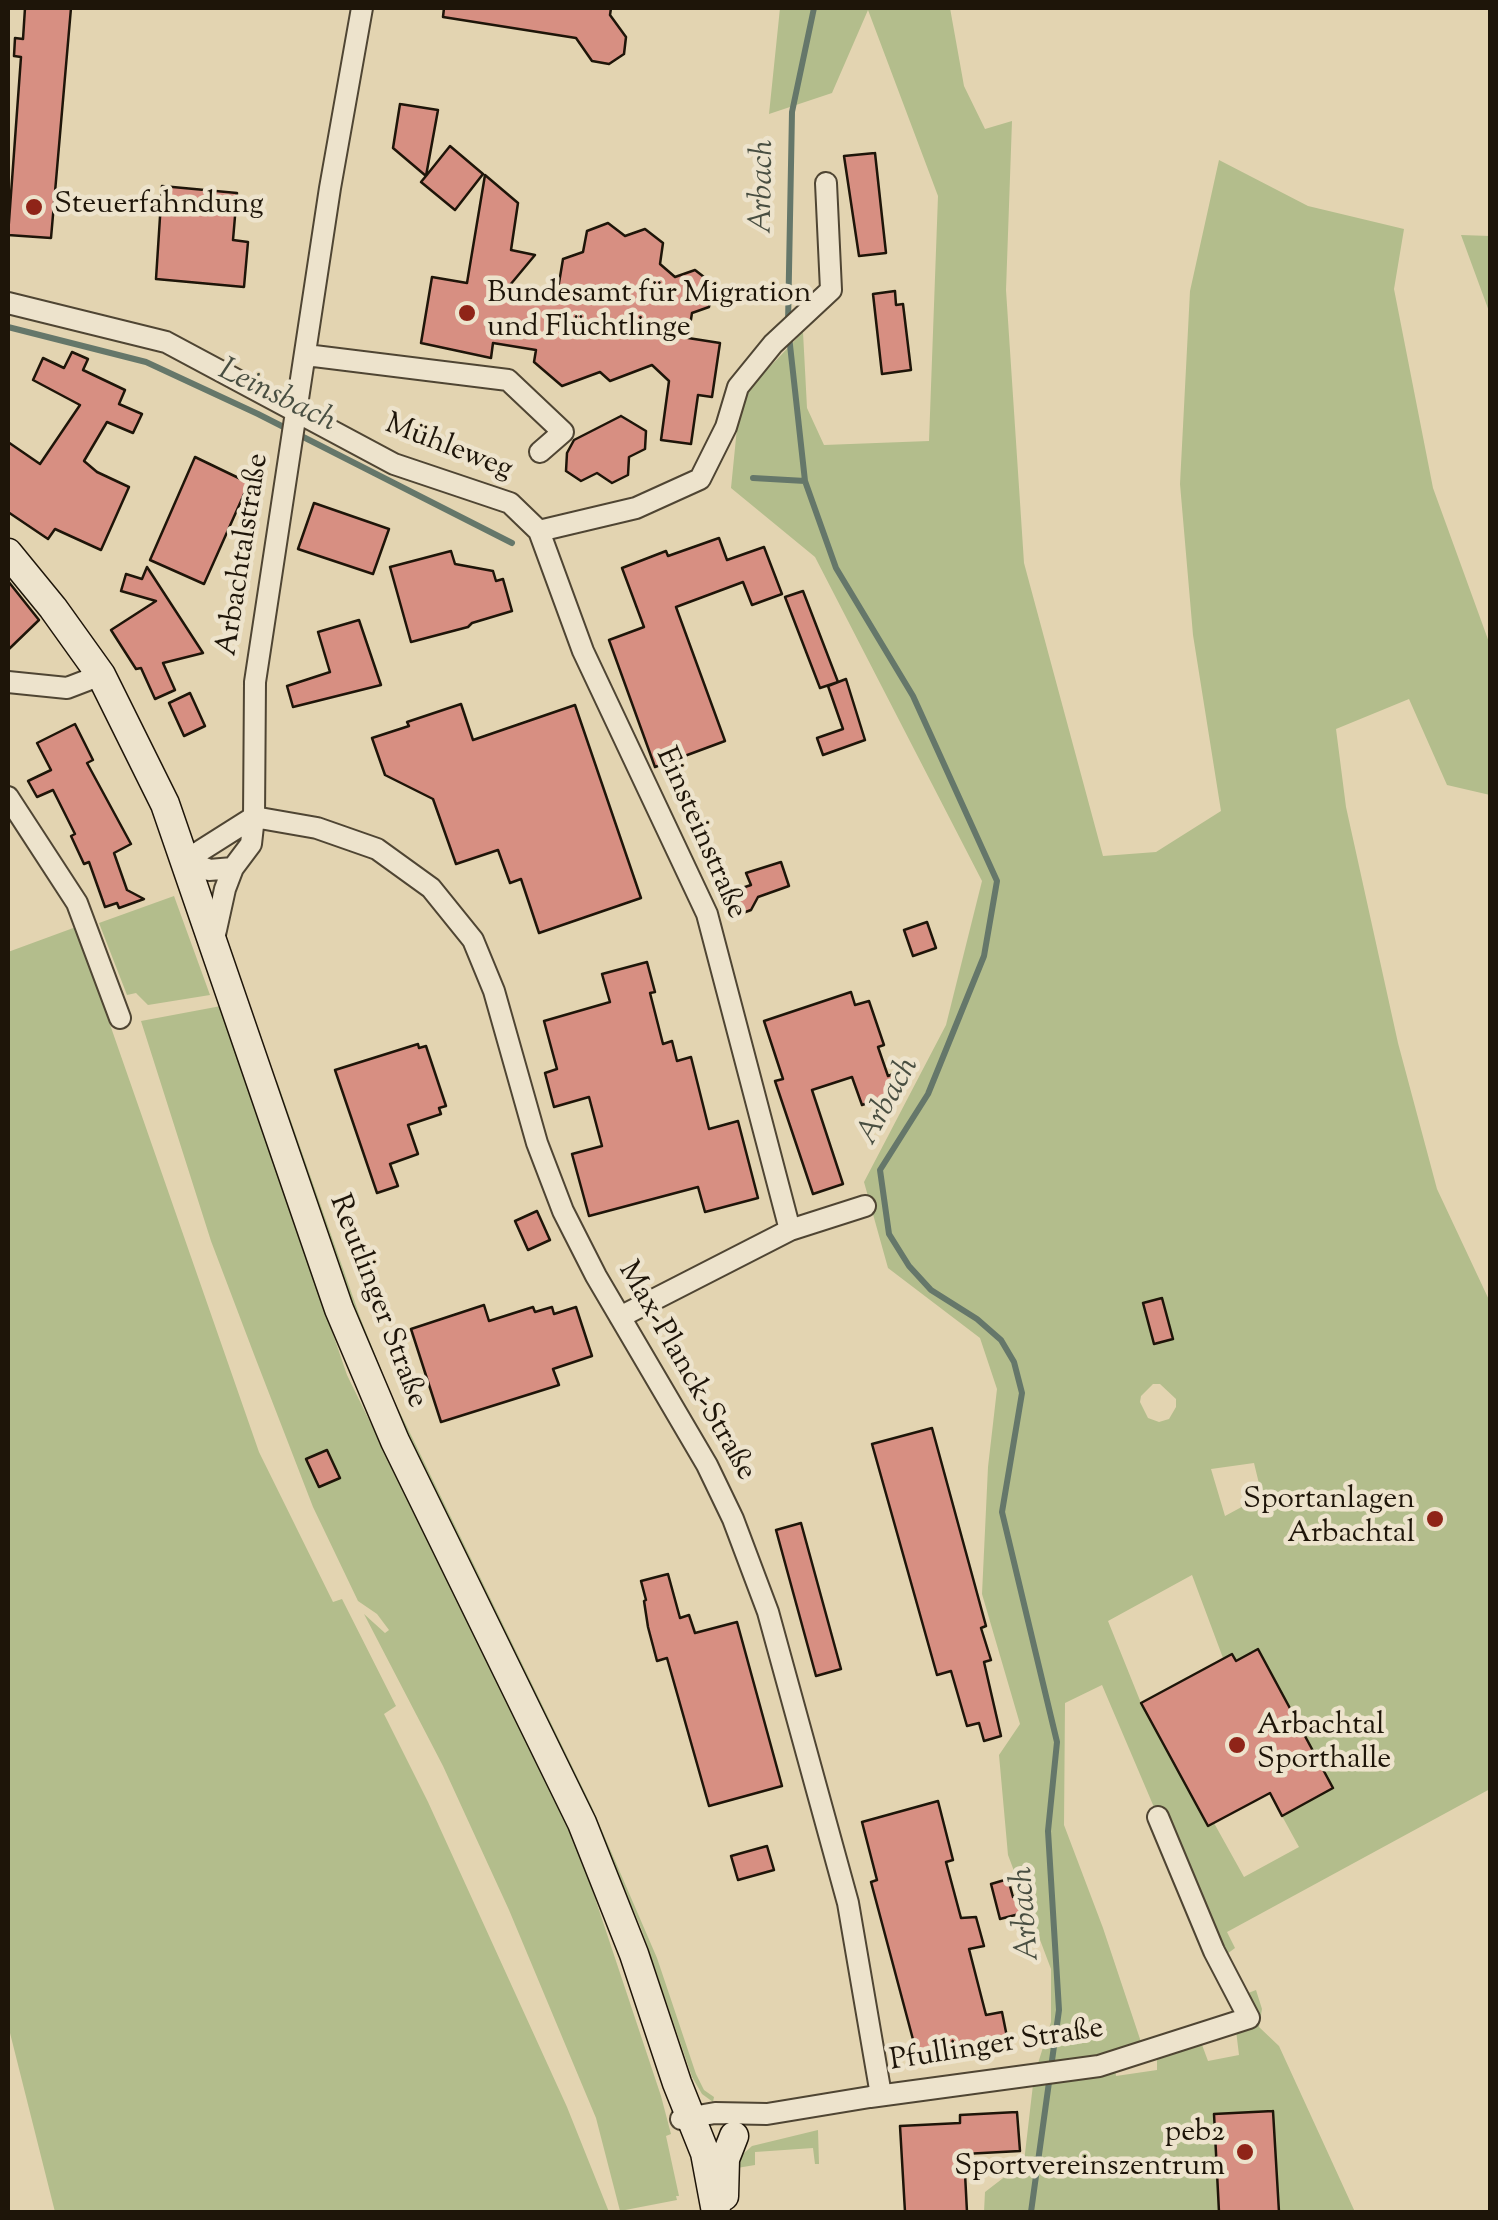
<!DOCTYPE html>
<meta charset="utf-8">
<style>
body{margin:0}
#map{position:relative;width:1498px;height:2220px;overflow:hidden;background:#e3d4b1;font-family:"Sorts Mill Goudy",serif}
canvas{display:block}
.frame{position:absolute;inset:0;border:10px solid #1e1509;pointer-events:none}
</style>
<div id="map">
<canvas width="1498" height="2220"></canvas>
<div class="frame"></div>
</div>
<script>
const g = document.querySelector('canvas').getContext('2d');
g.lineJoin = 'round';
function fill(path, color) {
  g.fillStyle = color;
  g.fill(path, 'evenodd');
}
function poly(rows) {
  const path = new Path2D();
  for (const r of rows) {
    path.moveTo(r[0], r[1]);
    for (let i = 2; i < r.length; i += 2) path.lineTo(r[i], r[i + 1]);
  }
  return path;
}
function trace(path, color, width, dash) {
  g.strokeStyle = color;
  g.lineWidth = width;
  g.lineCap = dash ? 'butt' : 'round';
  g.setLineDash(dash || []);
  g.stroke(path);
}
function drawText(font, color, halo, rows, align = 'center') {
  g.font = font + ' "Sorts Mill Goudy",serif';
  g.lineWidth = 9;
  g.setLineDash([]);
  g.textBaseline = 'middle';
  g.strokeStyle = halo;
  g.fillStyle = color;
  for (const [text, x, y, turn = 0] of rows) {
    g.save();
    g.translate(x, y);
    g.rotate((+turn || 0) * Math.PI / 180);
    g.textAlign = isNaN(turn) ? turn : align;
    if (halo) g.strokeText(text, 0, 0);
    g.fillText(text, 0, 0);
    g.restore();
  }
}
fill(poly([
 [780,8,950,8,964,86,985,129,1012,121,1006,290,1024,563,1103,856,1156,852,1221,811,1193,635,1180,484,1190,291,1219,160,1308,206,1404,229,1394,289,1433,488,1490,645,1490,795,1447,785,1409,699,1336,729,1346,807,1398,1043,1437,1189,1490,1302,1490,1789,1227,1932,1235,1948,1219,1960,1102,1685,1065,1703,1064,1825,1103,1928,1144,2051,1114,2061,1116,2076,1157,2070,1157,2047,1198,2034,1208,2061,1239,2055,1235,2022,1238,1997,1256,1990,1262,2009,1259,2027,1279,2046,1355,2212,984,2212,985,2192,1024,2162,1034,2076,1051,2022,1051,1969,1008,1855,999,1755,1020,1724,982,1594,988,1467,997,1389,980,1338,888,1268,864,1182,946,1025,982,881,815,557,731,488,740,398,803,332,807,408,824,445,929,441,938,196,868,10,832,93,769,114],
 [1153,1384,1160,1384,1176,1399,1176,1407,1169,1419,1159,1422,1148,1418,1140,1402,1141,1396],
 [1254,1463,1262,1496,1225,1516,1211,1469],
 [1192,1575,1223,1658,1232,1654,1236,1661,1258,1649,1282,1816,1299,1847,1244,1877,1214,1823,1208,1826,1141,1703,1108,1621],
 [1461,235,1490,236,1490,314],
 [174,896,210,995,148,1005,136,993,127,995,99,923],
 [76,927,259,1452,333,1602,342,1599,396,1706,384,1714,428,1802,567,2107,609,2212,55,2212,8,2025,8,952],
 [221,1006,347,1375,577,1844,661,2096,671,2134,666,2136,679,2196,676,2196,677,2200,620,2211,596,2118,509,1910,443,1766,364,1614,385,1633,389,1630,377,1614,358,1601,313,1507,255,1357,211,1241,141,1021],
 [273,1080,277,1081,360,1317,391,1394,591,1805,657,1958,696,2074,704,2090,714,2097,713,2102,702,2094,692,2077,641,1928,590,1810,435,1498,352,1310],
 [818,2130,819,2164,815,2164,813,2148,755,2152,755,2165,737,2168,743,2154,752,2146]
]), '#b3bd8c');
trace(poly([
 [788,324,792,112,814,8],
 [8,327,146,362,258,414,512,543],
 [789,336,805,481,836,568,913,696,997,881,984,956,928,1094,880,1170,889,1234,909,1266,931,1290,977,1319,1001,1340,1014,1362,1022,1393,1002,1512,1057,1742,1048,1831,1059,2010,1031,2212],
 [753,478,805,481]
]), '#65776a', 6);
const building = poly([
 [25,8,71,8,51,238,8,235,21,57,14,56,15,38,23,39,25,8],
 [444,8,611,8,610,15,626,37,624,54,609,64,592,61,576,38,443,17,444,8],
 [400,104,438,110,426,176,450,146,483,174,455,210,421,182,426,176,393,148,400,104],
 [875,153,886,253,859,256,844,156,875,153],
 [485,175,518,203,511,250,535,255,505,291,539,296,558,289,563,259,583,252,587,231,608,223,625,236,645,229,663,243,660,264,675,277,695,270,713,284,709,307,692,313,688,338,720,343,712,397,698,395,691,444,661,440,669,381,652,365,610,381,600,372,562,386,534,362,536,350,493,343,491,358,421,343,432,277,467,283,485,175],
 [162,186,237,193,233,240,248,242,244,287,156,279,162,186],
 [895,291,896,305,903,304,911,370,882,374,873,294,895,291],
 [72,352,88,359,83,370,125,390,119,404,142,414,133,433,107,422,84,461,97,472,129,487,101,550,55,529,48,539,8,512,8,442,40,464,80,405,33,380,43,358,64,368,72,352],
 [621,416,646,431,645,449,629,457,628,475,612,483,597,473,581,481,566,471,567,453,574,440,621,416],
 [195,457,249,483,204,584,150,560,195,457],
 [314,503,389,529,373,574,298,549,314,503],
 [719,538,727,560,764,547,782,594,752,605,743,582,676,607,725,741,655,767,609,640,644,627,622,568,666,551,668,556,719,538],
 [451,551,455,564,493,571,496,581,503,579,512,611,472,623,468,627,411,642,390,567,451,551],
 [147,567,203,653,163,663,175,690,155,699,141,668,136,669,111,630,156,601,121,591,126,574,142,579,147,567],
 [8,581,39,620,8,650,8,581],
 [803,591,838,682,820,688,785,597,803,591],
 [359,620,381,685,293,707,287,686,330,672,318,632,359,620],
 [846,679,865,740,823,755,817,738,843,729,828,686,846,679],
 [190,693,205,726,184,736,169,703,190,693],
 [461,704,473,740,575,705,641,898,539,933,521,879,510,883,498,850,456,864,433,799,385,775,372,738,409,726,407,722,461,704],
 [75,724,93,760,87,763,131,844,114,853,127,890,144,899,119,908,117,903,105,907,89,862,84,864,71,836,75,834,53,790,37,797,28,781,51,770,37,743,75,724],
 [781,862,789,886,758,897,751,910,732,917,724,894,751,885,746,873,781,862],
 [927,922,936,948,913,956,904,930,927,922],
 [647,962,655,992,650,993,663,1044,672,1041,677,1061,691,1057,709,1129,738,1121,758,1198,705,1212,698,1187,589,1216,572,1154,602,1146,589,1097,554,1107,545,1073,557,1069,544,1021,610,1002,602,974,647,962],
 [851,992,855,1005,869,1001,884,1045,878,1047,888,1076,896,1073,901,1087,896,1093,862,1105,852,1077,812,1090,843,1184,813,1194,775,1081,783,1079,764,1021,851,992],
 [418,1044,419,1048,426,1046,446,1106,439,1108,441,1114,408,1125,418,1154,390,1164,398,1186,377,1193,335,1070,418,1044],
 [537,1211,550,1240,528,1250,515,1221,537,1211],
 [1162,1298,1173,1339,1154,1344,1143,1303,1162,1298],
 [484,1305,489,1321,533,1307,535,1312,552,1307,554,1314,576,1307,592,1356,553,1369,559,1385,441,1422,411,1329,484,1305],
 [932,1428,986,1626,981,1628,991,1660,984,1662,1001,1736,984,1741,979,1723,967,1726,951,1671,937,1675,872,1444,932,1428],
 [327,1450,340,1478,319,1487,306,1459,327,1450],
 [801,1523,841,1669,816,1676,776,1530,801,1523],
 [668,1574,680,1618,689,1615,695,1633,737,1622,782,1786,709,1806,667,1658,657,1661,648,1627,644,1601,646,1600,641,1581,668,1574],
 [1258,1649,1333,1788,1282,1816,1270,1793,1208,1826,1141,1703,1232,1654,1236,1661,1258,1649],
 [938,1801,953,1860,946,1862,961,1918,976,1917,984,1946,969,1949,986,2015,1002,2012,1009,2047,931,2062,923,2058,915,2047,871,1882,877,1880,862,1822,938,1801],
 [767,1846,774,1870,738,1880,731,1856,767,1846],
 [1008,1879,1013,1897,1018,1895,1023,1913,1000,1919,991,1884,1008,1879],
 [1273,2111,1279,2212,1219,2212,1214,2114,1273,2111],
 [1017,2112,1020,2151,964,2154,967,2212,905,2212,900,2126,960,2123,960,2115,1017,2112]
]);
fill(building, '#d78f82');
trace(building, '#1e1509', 2.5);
const street = poly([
 [8,303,166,342,394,464,510,503,539,531,583,651,707,914,790,1230],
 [306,355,508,380,563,432,540,452],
 [539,531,636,508,700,479,726,427,738,387,773,344,831,290,826,183],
 [8,682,67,688,101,675],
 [8,797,77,903,120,1018],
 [254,817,317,828,377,849,431,888,473,940,494,991,537,1143,563,1211,596,1276,707,1465,733,1519,768,1612,848,1903,881,2095],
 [186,860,254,817],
 [186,860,209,870,233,868],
 [214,939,225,889,233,868,251,844,254,817,255,682,330,188,362,8],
 [620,1317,790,1230,865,1206],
 [681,2119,715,2113,767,2114,870,2097,1099,2066,1249,2018,1214,1951,1158,1817]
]);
const secondary = poly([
 [8,553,53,608,101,675,165,804,339,1309,395,1441,582,1823,634,1954,677,2083,705,2153,716,2212],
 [724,2196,725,2159,734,2136]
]);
trace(street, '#4f4533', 24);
trace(secondary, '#1e1509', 31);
trace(street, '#ede3cc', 20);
trace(secondary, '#ede3cc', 28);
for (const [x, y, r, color] of [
 [34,207,10,"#8f2418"],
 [467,313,10,"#8f2418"],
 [1435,1519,10,"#8f2418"],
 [1237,1745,10,"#8f2418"],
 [1245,2152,10,"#8f2418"]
]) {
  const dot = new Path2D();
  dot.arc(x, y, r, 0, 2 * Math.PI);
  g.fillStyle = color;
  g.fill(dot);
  trace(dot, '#ede3cc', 4);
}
drawText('30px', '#1e1509', '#ede3cc', [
 ["Steuerfahndung",54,207],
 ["Bundesamt für Migration",487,296],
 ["und Flüchtlinge",487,330],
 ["Sportanlagen",1415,1502,"right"],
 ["Arbachtal",1415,1536,"right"],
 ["Arbachtal",1257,1728],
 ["Sporthalle",1257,1762],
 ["peb2",1225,2135,"right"],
 ["Sportvereinszentrum",1225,2169,"right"]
], 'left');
drawText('30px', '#1e1509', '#ede3cc', [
 ["Mühleweg",448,449,21],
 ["Arbachtalstraße",245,555,-81],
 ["Einsteinstraße",699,834,66],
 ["Reutlinger Straße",376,1302,69],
 ["Max-Planck-Straße",685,1372,60],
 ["Pfullinger Straße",997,2047,-9]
]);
drawText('italic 32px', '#484e41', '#ede3cc', [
 ["Arbach",765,187,-89],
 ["Leinsbach",276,398,26],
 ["Arbach",890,1102,-61],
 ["Arbach",1028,1914,-94]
]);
</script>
